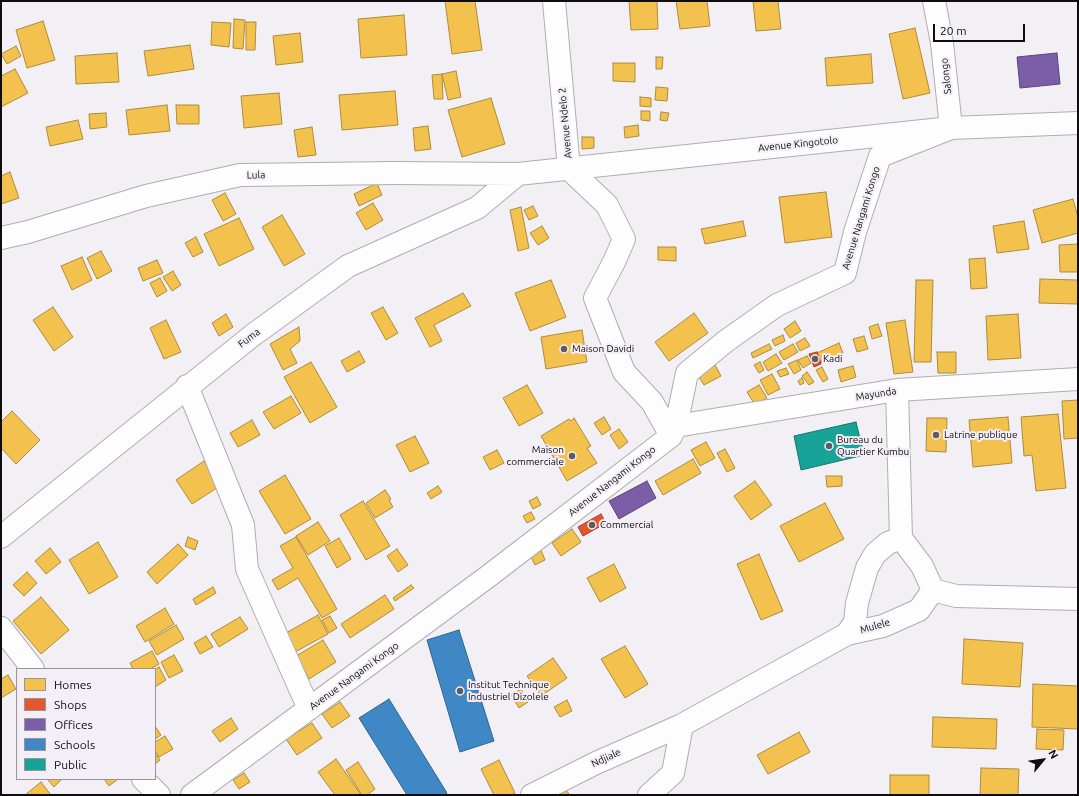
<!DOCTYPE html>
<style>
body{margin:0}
#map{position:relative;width:1079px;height:796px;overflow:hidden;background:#f3f0f5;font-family:Ubuntu,sans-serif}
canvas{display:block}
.frame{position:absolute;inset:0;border:2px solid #0e0c0f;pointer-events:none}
.legend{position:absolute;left:16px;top:668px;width:140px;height:112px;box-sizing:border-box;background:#f4eef7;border:1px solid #98949a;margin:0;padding:5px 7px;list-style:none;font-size:12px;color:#0e0c0f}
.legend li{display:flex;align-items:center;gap:8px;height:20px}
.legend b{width:20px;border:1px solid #98949a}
.north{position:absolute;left:1023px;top:740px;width:40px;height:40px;-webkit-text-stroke:3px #f4eef7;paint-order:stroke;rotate:61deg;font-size:11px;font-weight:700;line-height:16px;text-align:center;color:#0e0c0f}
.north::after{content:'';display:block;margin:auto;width:14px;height:18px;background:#0e0c0f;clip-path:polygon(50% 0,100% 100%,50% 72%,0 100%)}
.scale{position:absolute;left:933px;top:24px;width:92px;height:18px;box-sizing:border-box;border:2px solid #0e0c0f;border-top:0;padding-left:5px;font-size:12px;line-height:14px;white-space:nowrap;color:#0e0c0f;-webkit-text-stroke:3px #f4eef7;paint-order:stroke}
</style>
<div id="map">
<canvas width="1079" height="796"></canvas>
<div class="frame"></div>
<ul class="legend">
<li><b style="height:11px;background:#f2c14e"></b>Homes</li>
<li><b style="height:11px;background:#e4572e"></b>Shops</li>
<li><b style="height:11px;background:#7b5ea7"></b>Offices</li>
<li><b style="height:11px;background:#3f88c5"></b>Schools</li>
<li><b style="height:11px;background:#17a398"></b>Public</li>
</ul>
<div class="north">N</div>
<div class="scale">20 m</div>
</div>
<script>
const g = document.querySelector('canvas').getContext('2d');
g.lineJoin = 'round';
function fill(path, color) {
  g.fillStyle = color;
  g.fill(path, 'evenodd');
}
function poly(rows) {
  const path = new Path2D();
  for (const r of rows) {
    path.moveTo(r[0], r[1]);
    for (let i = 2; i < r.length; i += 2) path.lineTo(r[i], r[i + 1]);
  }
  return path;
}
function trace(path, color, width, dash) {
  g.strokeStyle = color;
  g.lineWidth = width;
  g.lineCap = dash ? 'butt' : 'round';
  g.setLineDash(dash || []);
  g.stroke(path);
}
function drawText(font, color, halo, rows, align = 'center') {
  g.font = font + ' Ubuntu,sans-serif';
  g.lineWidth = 4;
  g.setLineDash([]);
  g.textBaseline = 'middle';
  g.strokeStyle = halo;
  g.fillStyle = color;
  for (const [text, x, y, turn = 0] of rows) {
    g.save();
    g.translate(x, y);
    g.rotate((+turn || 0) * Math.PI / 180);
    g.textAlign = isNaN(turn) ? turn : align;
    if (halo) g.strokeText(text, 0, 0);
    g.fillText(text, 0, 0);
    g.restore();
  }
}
const homes = poly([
 [445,1,475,1,482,50,452,54,445,1],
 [629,1,657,1,658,29,631,30,629,1],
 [676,1,707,1,710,26,680,29,676,1],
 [753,1,778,1,781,29,756,31,753,1],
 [404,15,407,55,361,58,358,19,404,15],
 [234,19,245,20,243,49,233,48,234,19],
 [43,21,55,60,27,68,16,30,43,21],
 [212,22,231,23,229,47,211,45,212,22],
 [246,22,256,22,255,50,246,50,246,22],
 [915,28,930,93,903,99,889,34,915,28],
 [300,33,303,62,276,65,273,36,300,33],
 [190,45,194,69,148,76,144,51,190,45],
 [16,46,21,56,7,64,1,54,16,46],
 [117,53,119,82,76,84,75,56,117,53],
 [871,54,873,83,827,86,825,58,871,54],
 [656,57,663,57,662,69,656,69,656,57],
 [613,63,635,63,635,82,613,81,613,63],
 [15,69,28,93,1,107,1,76,15,69],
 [456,71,461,97,448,100,442,74,456,71],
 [442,74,443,99,434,99,432,75,442,74],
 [656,87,668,88,667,101,655,100,656,87],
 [395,91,398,125,342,130,339,95,395,91],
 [279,93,282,124,244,128,241,96,279,93],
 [640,97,651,98,651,107,640,106,640,97],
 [491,98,505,144,462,157,448,110,491,98],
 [167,105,170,131,129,135,126,110,167,105],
 [176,105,199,105,199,124,177,124,176,105],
 [641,111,650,111,650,121,641,120,641,111],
 [661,112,669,113,667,121,660,120,661,112],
 [106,113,107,127,90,129,89,114,106,113],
 [78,120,83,139,50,146,46,127,78,120],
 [638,125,639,136,625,138,624,127,638,125],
 [428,126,431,149,415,151,413,128,428,126],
 [312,127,316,155,298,157,294,130,312,127],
 [582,137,594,137,594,148,582,149,582,137],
 [10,172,19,198,1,204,1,176,10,172],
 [377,183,382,195,359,206,354,194,377,183],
 [826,192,832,237,785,243,779,197,826,192],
 [225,193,236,214,223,221,212,200,225,193],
 [1073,199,1078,217,1078,233,1042,243,1033,210,1073,199],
 [373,203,383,220,366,230,356,213,373,203],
 [533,206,538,216,529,220,524,210,533,206],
 [521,207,529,248,518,251,510,210,521,207],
 [282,215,305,254,284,266,262,227,282,215],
 [239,218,254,249,219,266,204,234,239,218],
 [743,221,746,236,705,244,701,229,743,221],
 [1024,221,1029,249,997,253,993,226,1024,221],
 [542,226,549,238,538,245,530,233,542,226],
 [196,237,203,252,193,257,185,243,196,237],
 [1078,244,1078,272,1060,272,1059,245,1078,244],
 [658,247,676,247,676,261,658,260,658,247],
 [101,251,112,271,97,279,87,258,101,251],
 [82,257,92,280,72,290,61,266,82,257],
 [985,258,987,288,971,289,969,259,985,258],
 [157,260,163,273,143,281,138,268,157,260],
 [173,271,181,285,172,291,163,277,173,271],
 [160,278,167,291,157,297,150,283,160,278],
 [1040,279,1078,280,1078,304,1039,303,1040,279],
 [551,280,566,317,530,331,515,293,551,280],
 [916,280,933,280,931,362,914,362,916,280],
 [463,293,471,306,434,325,442,341,430,347,415,318,463,293],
 [53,307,73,337,54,351,33,320,53,307],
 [383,307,398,333,386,340,371,313,383,307],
 [694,313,708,333,669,361,655,342,694,313],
 [226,314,233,327,219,336,212,323,226,314],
 [1018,314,1021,358,988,360,986,316,1018,314],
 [166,320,181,352,164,359,150,328,166,320],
 [905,320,913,372,894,374,886,323,905,320],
 [795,321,801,331,790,338,784,329,795,321],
 [878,324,882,336,872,339,869,327,878,324],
 [299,327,300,341,290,349,297,363,283,370,270,344,299,327],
 [582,330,587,362,546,369,541,337,582,330],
 [783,335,785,341,775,346,772,340,783,335],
 [864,336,868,349,857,352,853,339,864,336],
 [805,338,810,346,800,351,796,343,805,338],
 [839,343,843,353,822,363,817,353,839,343],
 [769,344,772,349,753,358,751,353,769,344],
 [793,344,798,352,784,360,779,352,793,344],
 [359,351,365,362,347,372,341,361,359,351],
 [937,352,956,352,956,373,938,373,937,352],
 [776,354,782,363,768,371,763,362,776,354],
 [807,356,811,363,803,368,798,360,807,356],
 [797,360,801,370,794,374,788,364,797,360],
 [311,362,337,407,310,423,284,377,311,362],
 [760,362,764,370,759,373,754,365,760,362],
 [715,365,721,376,704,385,697,374,715,365],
 [853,366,856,377,841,382,838,370,853,366],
 [822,367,828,379,823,382,816,370,822,367],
 [786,368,789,374,780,377,777,371,786,368],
 [807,372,814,382,809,385,802,376,807,372],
 [772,374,780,389,768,395,760,380,772,374],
 [802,378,804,383,800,385,798,381,802,378],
 [527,385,543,413,519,426,503,398,527,385],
 [759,385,767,398,755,405,747,392,759,385],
 [291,396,301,413,274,429,263,412,291,396],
 [1078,400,1078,438,1064,439,1062,401,1078,400],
 [12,411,40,440,16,464,1,448,1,422,12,411],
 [1058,414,1066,488,1036,491,1032,455,1024,456,1021,417,1058,414],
 [604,417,611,429,602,435,594,423,604,417],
 [1008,417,1012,463,973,467,969,420,1008,417],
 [574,418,591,446,587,448,597,463,567,481,541,436,569,419,571,421,574,418],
 [927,418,947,418,946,452,926,451,927,418],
 [252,420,260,435,238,447,230,433,252,420],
 [619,429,628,442,619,449,610,435,619,429],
 [415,436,429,463,410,472,396,445,415,436],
 [706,442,715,458,700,466,691,450,706,442],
 [725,449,735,468,727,472,717,453,725,449],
 [497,450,504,463,490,470,483,457,497,450],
 [693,459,701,473,663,495,655,481,693,459],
 [204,461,220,486,192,504,176,480,204,461],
 [285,475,311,519,285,534,259,491,285,475],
 [826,476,842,476,842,486,827,487,826,476],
 [755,481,772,505,751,520,734,496,755,481],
 [438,486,442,492,431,499,427,493,438,486],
 [385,490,391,499,389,500,393,507,375,518,366,503,385,490],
 [537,497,541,505,533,509,529,501,537,497],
 [363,501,390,546,366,560,340,515,363,501],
 [825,503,844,539,799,562,780,526,825,503],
 [531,512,535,519,527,523,523,516,531,512],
 [318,522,330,541,308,555,296,536,318,522],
 [572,529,581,542,561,556,552,543,572,529],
 [188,537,198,541,195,550,185,546,188,537],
 [296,537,337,609,322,618,298,578,278,590,272,580,293,568,280,546,296,537],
 [339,538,351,559,337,568,325,546,339,538],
 [98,542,118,577,89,594,69,560,98,542],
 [178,544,188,555,157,584,147,572,178,544],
 [50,548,61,562,46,574,35,561,50,548],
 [397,549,408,565,398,572,387,556,397,549],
 [541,550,545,560,535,565,530,555,541,550],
 [759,554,783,611,761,620,737,564,759,554],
 [614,564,626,588,600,602,587,578,614,564],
 [27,572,37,583,24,596,13,585,27,572],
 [411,585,414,588,395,601,393,598,411,585],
 [213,587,216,593,196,605,193,599,213,587],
 [385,595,394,609,350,638,341,624,385,595],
 [41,597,69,630,41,654,13,621,41,597],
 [165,608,174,624,145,642,136,626,165,608],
 [318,615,328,634,295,652,284,634,318,615],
 [330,616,337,628,329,633,322,620,330,616],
 [240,617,248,629,219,647,211,634,240,617],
 [176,625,184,639,157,655,149,641,176,625],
 [206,636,213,647,200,654,194,643,206,636],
 [964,639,1023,643,1020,687,962,684,964,639],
 [323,640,336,662,309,679,296,656,323,640],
 [625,646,648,684,625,698,601,659,625,646],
 [152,651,159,664,150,669,133,669,130,663,152,651],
 [174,655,183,671,169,678,161,662,174,655],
 [553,658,567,678,541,696,527,676,553,658],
 [159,667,166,680,155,687,155,669,159,667],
 [8,675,16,689,1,698,1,679,8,675],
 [1033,684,1078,686,1078,729,1032,727,1033,684],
 [521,689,528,702,519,708,511,695,521,689],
 [567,700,572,711,560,717,554,707,567,700],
 [340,702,350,716,332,728,322,714,340,702],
 [933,717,997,719,996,749,932,747,933,717],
 [231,718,238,729,220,742,212,731,231,718],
 [312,723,322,738,297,755,286,739,312,723],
 [155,726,161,735,155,739,155,726],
 [1037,729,1064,730,1063,750,1036,749,1037,729],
 [799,732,810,752,768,774,757,755,799,732],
 [165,736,173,749,159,757,155,751,155,742,165,736],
 [155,753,160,760,155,764,155,753],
 [336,759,361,795,335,795,318,772,336,759],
 [499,760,515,793,511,795,494,795,481,769,499,760],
 [358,762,375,789,367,795,362,795,346,770,358,762],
 [981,768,1019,769,1018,795,980,795,981,768],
 [244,773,250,782,239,789,233,780,244,773],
 [890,775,929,775,929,795,890,795,890,775],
 [47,779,62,779,54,787,47,779],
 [104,779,118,779,109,786,104,779],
 [41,782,51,795,25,795,41,782],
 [565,789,570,795,556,795,565,789]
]);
fill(homes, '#f2c14e');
trace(homes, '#ae8b3b', 1);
const shops = poly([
 [817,352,821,364,814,367,809,354,817,352],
 [601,514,606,523,583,536,578,527,601,514]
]);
fill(shops, '#e4572e');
trace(shops, '#a44025', 1);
const offices = poly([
 [1057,53,1060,84,1020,88,1017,57,1057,53],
 [647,481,656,498,619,519,609,501,647,481]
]);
fill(offices, '#7b5ea7');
trace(offices, '#5a4579', 1);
const schools = poly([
 [459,630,494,741,460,752,427,640,459,630],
 [389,699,447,793,445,795,407,795,359,718,389,699]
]);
fill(schools, '#3f88c5');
trace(schools, '#30638e', 1);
const public = poly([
 [856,422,864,455,801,470,794,436,856,422]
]);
fill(public, '#17a398');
trace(public, '#14766f', 1);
const minor = poly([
 [554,1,569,169,607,205,624,239,614,262,595,298,624,372,652,402,671,436],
 [1,238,28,232,146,196,240,175,394,173,518,174,951,128,1078,123],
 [187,386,243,525,247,569,309,709],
 [897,390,901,538,922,566,933,590],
 [676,426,897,390,1078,379],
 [1,537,253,335,348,266,477,208,518,174],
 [1,628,33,669],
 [847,634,855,622,857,603,867,568,875,554,888,543,901,538],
 [143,779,159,795],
 [192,795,490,575,671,436,676,426,687,373,726,341,777,305,845,273,855,232,880,156,951,128,942,43,934,1],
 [532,795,596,763,682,725,847,634,883,626,919,610,933,590,956,596,1078,599],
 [649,795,673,773,682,725]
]);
trace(minor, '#afadb0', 24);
trace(minor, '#fdfdfe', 22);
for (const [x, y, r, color] of [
 [564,349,4,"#5e5c60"],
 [815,359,4,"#5e5c60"],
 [936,435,4,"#5e5c60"],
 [829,446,4,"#5e5c60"],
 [572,456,4,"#5e5c60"],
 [592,525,4,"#5e5c60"],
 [460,691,4,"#5e5c60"]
]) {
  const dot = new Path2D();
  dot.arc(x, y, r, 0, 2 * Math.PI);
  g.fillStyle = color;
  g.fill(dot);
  trace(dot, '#f4eef7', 1.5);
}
drawText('10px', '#0e0c0f', '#f4eef7', [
 ["Salongo",946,76,-96],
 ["Avenue Ndelo 2",565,123,-95],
 ["Avenue Kingotolo",798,144,-6],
 ["Lula",256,175,-1],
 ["Avenue Nangami Kongo",861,218,-73],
 ["Fuma",249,338,-37],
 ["Mayunda",876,394,-9],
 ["Avenue Nangami Kongo",612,481,-38],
 ["Mulele",875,626,-16],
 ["Avenue Nangami Kongo",354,676,-36],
 ["Ndjiale",606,758,-25]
]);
drawText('10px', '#0e0c0f', '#f4eef7', [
 ["Maison Davidi",572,349],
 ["Kadi",823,359],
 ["Latrine publique",944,435],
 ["Bureau du",837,440],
 ["Quartier Kumbu",837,452],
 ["Maison",564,450,"right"],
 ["commerciale",564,462,"right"],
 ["Commercial",600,525],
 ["Institut Technique",468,685],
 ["Industriel Dizolele",468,697]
], 'left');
</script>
